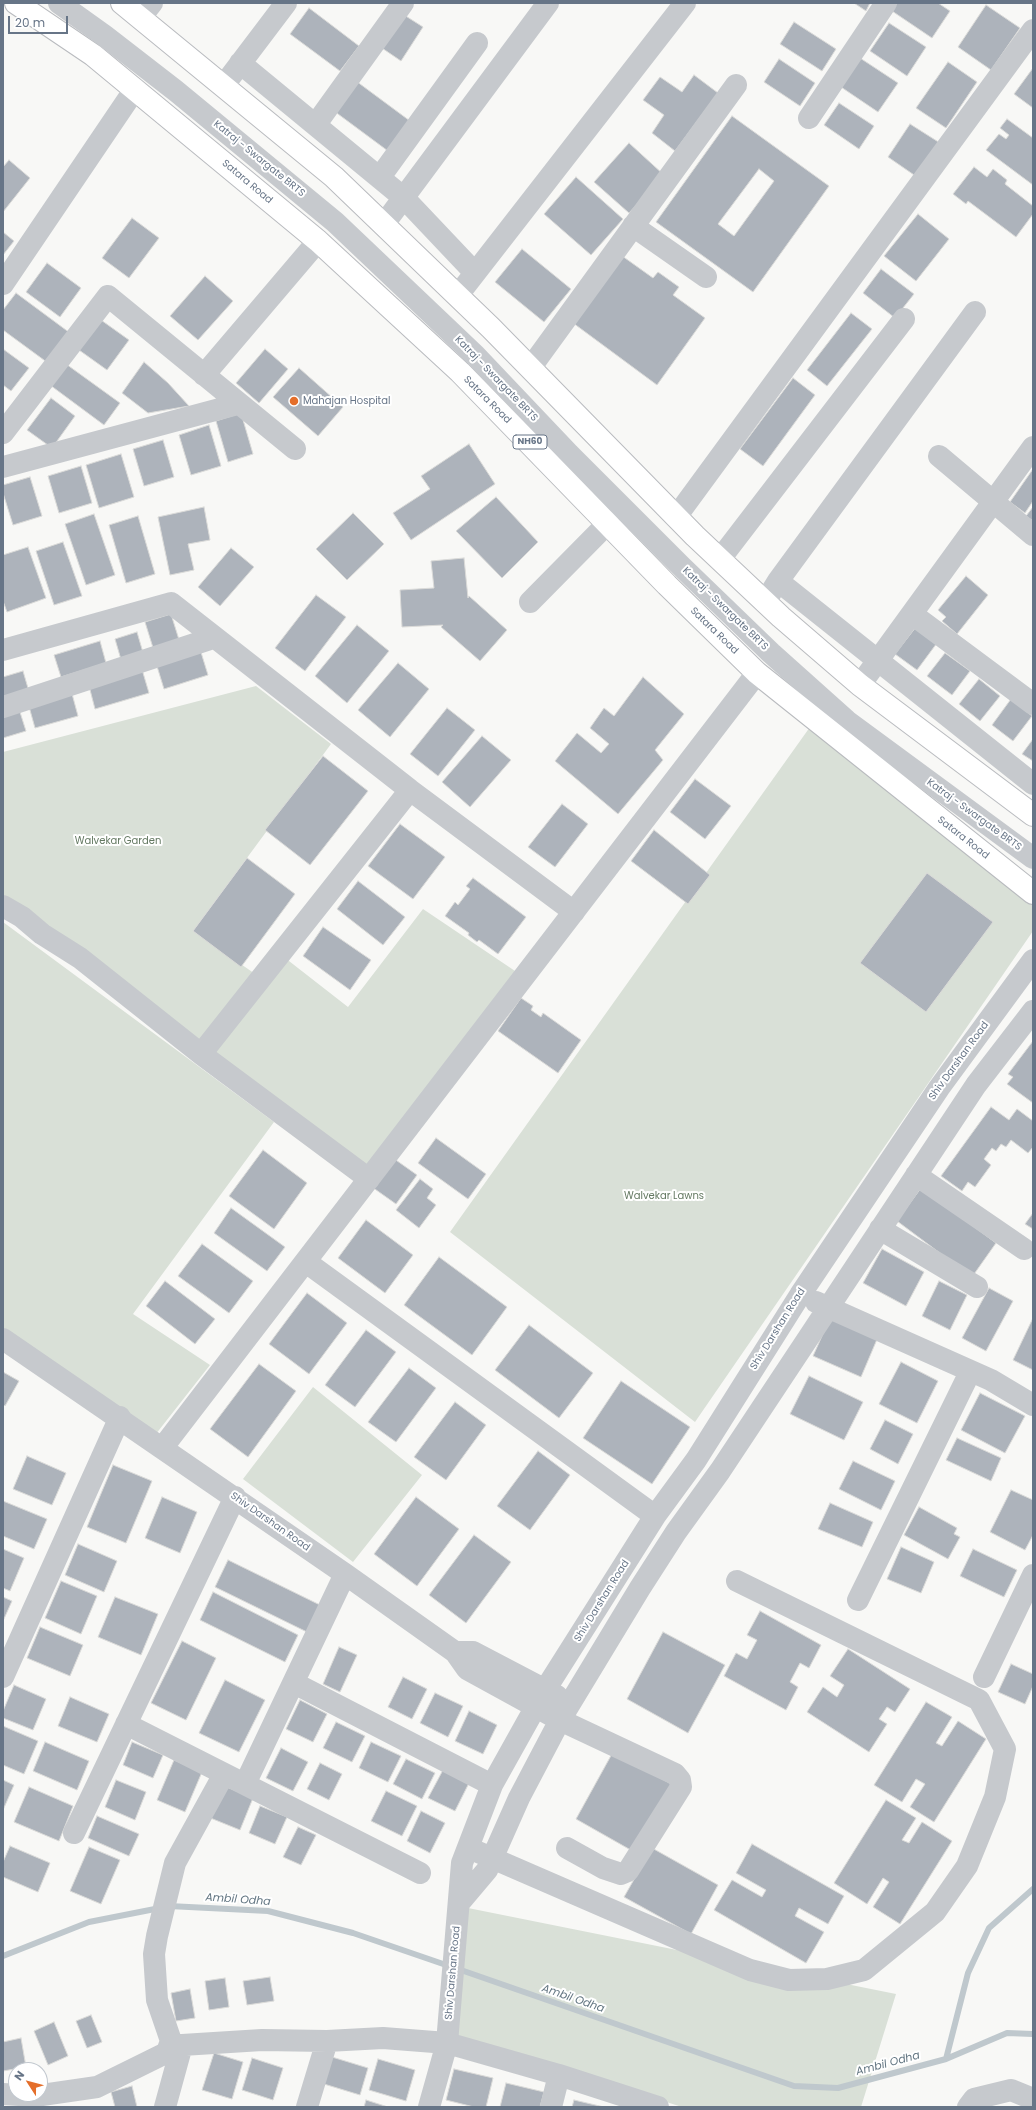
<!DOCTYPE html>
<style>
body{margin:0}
#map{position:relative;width:1036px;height:2110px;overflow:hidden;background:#f8f8f6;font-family:Poppins,sans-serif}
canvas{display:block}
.frame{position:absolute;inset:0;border:4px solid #677587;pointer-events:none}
.north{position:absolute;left:8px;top:2062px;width:40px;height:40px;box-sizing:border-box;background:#fff;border:1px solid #c2c8cf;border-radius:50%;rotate:306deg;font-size:11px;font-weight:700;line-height:16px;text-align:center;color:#677587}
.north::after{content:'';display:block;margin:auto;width:14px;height:18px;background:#e46e2a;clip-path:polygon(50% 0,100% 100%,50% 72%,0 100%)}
.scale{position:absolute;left:8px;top:16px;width:60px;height:18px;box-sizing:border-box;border:2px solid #677587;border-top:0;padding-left:5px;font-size:12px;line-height:14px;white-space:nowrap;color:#677587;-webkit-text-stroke:3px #fff;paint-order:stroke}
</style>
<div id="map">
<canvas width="1036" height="2110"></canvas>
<div class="frame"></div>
<div class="north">N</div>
<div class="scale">20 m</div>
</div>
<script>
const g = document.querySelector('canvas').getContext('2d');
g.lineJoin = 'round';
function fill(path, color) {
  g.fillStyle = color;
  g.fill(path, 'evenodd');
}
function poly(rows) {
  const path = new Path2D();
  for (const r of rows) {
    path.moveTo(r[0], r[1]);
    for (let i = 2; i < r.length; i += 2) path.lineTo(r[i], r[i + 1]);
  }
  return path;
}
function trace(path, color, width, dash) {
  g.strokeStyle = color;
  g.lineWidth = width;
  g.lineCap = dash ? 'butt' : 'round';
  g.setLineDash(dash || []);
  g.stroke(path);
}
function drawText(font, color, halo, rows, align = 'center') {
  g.font = font + ' Poppins,sans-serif';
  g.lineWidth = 4;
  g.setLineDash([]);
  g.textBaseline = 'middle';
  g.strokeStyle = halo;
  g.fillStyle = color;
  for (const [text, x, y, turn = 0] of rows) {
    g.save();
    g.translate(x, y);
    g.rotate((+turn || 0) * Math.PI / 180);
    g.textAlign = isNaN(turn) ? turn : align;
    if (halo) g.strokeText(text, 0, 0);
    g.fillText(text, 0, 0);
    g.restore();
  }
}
fill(poly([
 [256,686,331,744,193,931,261,978,201,1054,3,909,3,752],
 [815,720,1033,893,1033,931,695,1422,450,1232],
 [423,909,518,973,369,1179,208,1059,280,954,348,1007],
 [3,922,274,1122,133,1314,210,1365,152,1439,3,1339],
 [313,1387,422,1475,353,1562,243,1479],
 [468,1908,896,1994,861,2107,682,2107,457,2035]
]), '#d9e0d7');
trace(poly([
 [169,1906,268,1911,353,1933,449,1966],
 [3,1956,89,1922,160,1908],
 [458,1969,794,2086,838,2088,946,2059,1007,2033,1033,2034],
 [946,2059,968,1973,989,1928,1033,1889]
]), '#bfc8cd', 6);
const building = poly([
 [854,3,870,3,866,11,854,3],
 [897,3,938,3,950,11,932,38,892,11,897,3],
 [986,5,1020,28,991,70,958,47,986,5],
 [309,8,359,46,340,71,290,34,309,8],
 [401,13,423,27,401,61,379,46,401,13],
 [794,22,836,49,822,71,780,44,794,22],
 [889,23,926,47,907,76,870,51,889,23],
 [860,58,898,83,878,112,841,87,860,58],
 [779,59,815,83,800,106,764,82,779,59],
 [948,62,977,82,946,128,916,108,948,62],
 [1033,68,1033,108,1014,94,1033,68],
 [694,75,718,93,675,151,652,133,664,115,643,100,660,77,682,92,694,75],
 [356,81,410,121,388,151,334,111,356,81],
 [839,103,874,126,859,149,824,125,839,103],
 [732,116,829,186,753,292,656,222,732,116],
 [759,169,774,181,734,236,718,224,759,169],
 [1007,119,1033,138,1033,185,986,150,999,134,1006,139,1009,135,1000,128,1007,119],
 [910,124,940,143,917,177,888,157,910,124],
 [629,143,664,175,629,213,594,182,629,143],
 [9,160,30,178,3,212,3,167,9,160],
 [974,167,987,177,993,169,1007,180,1005,184,1033,206,1033,214,1016,237,968,201,966,204,953,194,974,167],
 [576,177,623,219,591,255,544,214,576,177],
 [918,214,949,239,916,281,884,256,918,214],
 [132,218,159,238,129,278,102,258,132,218],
 [3,232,14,241,3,255,3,232],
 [522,249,571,289,544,322,495,282,522,249],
 [618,253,653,278,658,272,679,287,673,295,705,318,657,385,569,320,618,253],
 [47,263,81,288,60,317,26,292,47,263],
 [881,269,914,294,895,318,863,293,881,269],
 [205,276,233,301,198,340,170,316,205,276],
 [16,293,70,333,48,363,3,330,3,310,16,293],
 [851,313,872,329,827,386,807,370,851,313],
 [101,320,129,340,107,370,79,350,101,320],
 [3,349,29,368,11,391,3,385,3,349],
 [265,349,288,369,259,403,236,383,265,349],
 [144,362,168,383,189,406,148,413,122,393,144,362],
 [66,364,120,403,104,425,50,385,66,364],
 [299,368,343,407,318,436,273,397,299,368],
 [793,378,815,395,763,466,740,449,793,378],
 [51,398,75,416,52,448,27,430,51,398],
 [241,413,253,454,228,462,216,421,241,413],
 [209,425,221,466,191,475,179,435,209,425],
 [163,440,174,477,144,486,133,449,163,440],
 [469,444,495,484,411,540,393,513,430,489,421,476,469,444],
 [121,454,134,497,99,508,86,465,121,454],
 [81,466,92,503,59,513,48,476,81,466],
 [1033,469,1033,501,1025,513,1010,502,1033,469],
 [30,477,42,516,13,525,3,493,3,485,30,477],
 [496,497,538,542,502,578,456,531,496,497],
 [204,507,210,540,188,544,194,570,170,575,158,517,204,507],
 [1033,507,1033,521,1026,516,1033,507],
 [353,513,384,544,347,580,316,549,353,513],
 [94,514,115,575,86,585,65,524,94,514],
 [138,516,155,574,126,583,109,525,138,516],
 [63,542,82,596,54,605,36,551,63,542],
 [28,547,46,598,7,612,3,601,3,555,28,547],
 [231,548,254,567,220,606,198,587,231,548],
 [464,558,468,598,469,596,507,630,480,661,441,627,443,625,402,627,400,590,434,588,431,561,464,558],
 [966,576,988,595,957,634,942,621,946,617,938,610,966,576],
 [316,595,346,617,305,671,275,648,316,595],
 [171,614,180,643,154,651,145,622,171,614],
 [357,625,389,651,347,703,315,676,357,625],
 [916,627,937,643,917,670,895,654,916,627],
 [137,632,144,656,122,663,115,639,137,632],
 [100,641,106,663,61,677,54,655,100,641],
 [200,649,208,675,164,689,156,663,200,649],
 [945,653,970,671,952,695,927,676,945,653],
 [398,663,429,689,390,737,358,710,398,663],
 [141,666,149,693,95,709,88,682,141,666],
 [23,671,30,695,3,703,3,677,23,671],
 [643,677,684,714,655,750,663,760,618,814,555,761,577,733,601,753,609,744,590,728,604,708,614,716,643,677],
 [979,679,1000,696,980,721,959,704,979,679],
 [71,690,78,716,35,728,28,703,71,690],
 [1011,699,1032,716,1013,741,992,725,1011,699],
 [447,708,475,730,438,776,410,754,447,708],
 [19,709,26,731,3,738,3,714,19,709],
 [482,736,511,760,470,807,442,782,482,736],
 [1033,739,1033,761,1022,754,1033,739],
 [323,756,368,791,310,865,265,830,323,756],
 [695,779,731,806,705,839,670,812,695,779],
 [562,804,588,824,555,867,528,847,562,804],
 [400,824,445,857,413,899,368,866,400,824],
 [654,830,710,875,688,904,631,861,654,830],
 [247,858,295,894,241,967,193,931,247,858],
 [927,873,993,922,926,1012,860,963,927,873],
 [473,878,526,917,498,954,479,940,477,942,468,935,469,933,445,916,455,902,458,905,470,889,466,886,473,878],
 [358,881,405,917,383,945,337,909,358,881],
 [323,927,371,960,350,990,303,956,323,927],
 [521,998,533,1006,531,1010,541,1017,543,1013,581,1040,558,1073,498,1031,521,998],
 [1033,1041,1033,1103,1007,1084,1013,1077,1008,1074,1033,1041],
 [991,1107,1009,1120,1017,1109,1033,1121,1033,1147,1028,1153,1011,1140,1006,1147,1001,1144,996,1151,992,1148,984,1159,991,1165,975,1187,968,1182,962,1191,941,1176,991,1107],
 [436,1138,486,1174,468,1199,418,1163,436,1138],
 [263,1150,307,1183,274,1229,229,1196,263,1150],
 [393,1158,417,1175,396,1204,372,1187,393,1158],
 [420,1179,433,1189,427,1198,436,1205,419,1228,396,1210,420,1179],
 [921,1188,996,1243,972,1277,897,1221,921,1188],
 [231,1208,285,1247,267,1271,214,1233,231,1208],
 [1033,1213,1033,1229,1025,1224,1033,1213],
 [366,1220,413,1255,385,1293,338,1258,366,1220],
 [202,1244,253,1281,229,1313,178,1276,202,1244],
 [882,1249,924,1272,906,1306,863,1283,882,1249],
 [439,1257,507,1307,472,1355,404,1305,439,1257],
 [165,1281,215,1319,195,1344,146,1306,165,1281],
 [939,1281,967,1295,950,1330,922,1316,939,1281],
 [989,1288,1013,1301,986,1351,962,1338,989,1288],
 [307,1293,347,1323,309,1374,269,1344,307,1293],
 [831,1316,878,1337,861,1377,813,1356,831,1316],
 [1033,1318,1033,1370,1013,1360,1033,1318],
 [529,1325,593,1373,559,1418,495,1370,529,1325],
 [366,1330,396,1352,355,1407,325,1385,366,1330],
 [901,1362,938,1381,917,1423,879,1404,901,1362],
 [259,1364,296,1391,248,1457,210,1429,259,1364],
 [409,1368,436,1388,396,1442,368,1422,409,1368],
 [3,1372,19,1381,5,1406,3,1404,3,1372],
 [809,1376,863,1402,844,1440,790,1414,809,1376],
 [621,1381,690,1427,652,1484,583,1438,621,1381],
 [980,1393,1025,1416,1005,1453,961,1430,980,1393],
 [455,1402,486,1425,446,1480,414,1457,455,1402],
 [885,1420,913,1434,898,1464,870,1449,885,1420],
 [957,1438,1001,1458,991,1481,946,1460,957,1438],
 [538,1451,570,1475,530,1530,497,1506,538,1451],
 [27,1456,66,1473,52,1505,13,1489,27,1456],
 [853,1461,895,1481,881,1510,839,1489,853,1461],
 [113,1465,152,1481,126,1543,87,1527,113,1465],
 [1011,1490,1033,1500,1033,1535,1025,1550,990,1532,1011,1490],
 [162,1497,197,1512,180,1553,145,1538,162,1497],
 [416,1497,459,1529,417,1586,374,1554,416,1497],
 [3,1501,47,1519,34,1549,3,1536,3,1501],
 [830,1503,873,1522,862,1547,818,1529,830,1503],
 [919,1507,957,1528,954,1534,960,1537,948,1559,904,1535,919,1507],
 [474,1535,511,1562,466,1623,429,1595,474,1535],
 [78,1544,117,1561,104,1592,65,1575,78,1544],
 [901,1547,934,1562,921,1593,887,1579,901,1547],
 [3,1549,24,1558,10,1591,3,1588,3,1549],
 [973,1549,1017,1570,1004,1597,960,1576,973,1549],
 [228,1560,320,1605,307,1632,215,1587,228,1560],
 [61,1581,97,1596,81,1634,45,1618,61,1581],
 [213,1592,298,1635,285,1662,200,1620,213,1592],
 [3,1597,12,1601,3,1621,3,1597],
 [115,1597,158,1614,141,1655,98,1637,115,1597],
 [760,1611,821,1645,809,1668,800,1663,790,1682,798,1687,786,1710,724,1676,736,1653,747,1659,757,1640,747,1635,760,1611],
 [40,1627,83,1645,70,1676,27,1658,40,1627],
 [663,1632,725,1665,688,1733,627,1699,663,1632],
 [182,1641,216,1658,186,1720,151,1703,182,1641],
 [339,1647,357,1655,340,1692,323,1684,339,1647],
 [848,1649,910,1689,895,1712,887,1707,879,1719,887,1724,869,1752,807,1712,823,1687,837,1697,844,1685,830,1676,848,1649],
 [1011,1664,1033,1674,1033,1686,1025,1704,998,1692,1011,1664],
 [403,1677,427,1689,412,1719,388,1707,403,1677],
 [225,1680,265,1700,239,1752,199,1733,225,1680],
 [14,1685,46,1699,33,1730,3,1718,3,1711,14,1685],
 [435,1693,463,1706,448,1737,420,1723,435,1693],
 [70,1697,109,1714,97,1742,58,1726,70,1697],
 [300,1700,327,1714,313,1742,286,1729,300,1700],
 [926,1702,952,1717,936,1743,942,1746,958,1721,986,1739,934,1822,910,1807,925,1784,916,1779,902,1802,874,1785,926,1702],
 [469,1711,497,1725,483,1754,455,1741,469,1711],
 [336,1722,365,1736,352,1762,323,1748,336,1722],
 [3,1726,38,1741,24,1774,3,1765,3,1726],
 [45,1742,89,1761,77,1790,33,1771,45,1742],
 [132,1742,163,1755,153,1778,123,1765,132,1742],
 [371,1742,401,1756,388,1782,359,1768,371,1742],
 [281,1748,308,1762,293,1791,266,1778,281,1748],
 [613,1752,673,1785,636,1853,576,1819,613,1752],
 [406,1759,435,1773,422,1799,393,1784,406,1759],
 [174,1760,202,1772,185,1812,157,1800,174,1760],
 [320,1763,342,1774,329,1800,307,1789,320,1763],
 [443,1770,469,1783,455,1811,428,1798,443,1770],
 [3,1780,14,1785,3,1810,3,1780],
 [116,1780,146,1792,135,1820,105,1807,116,1780],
 [222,1785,253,1798,240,1830,208,1817,222,1785],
 [29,1787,73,1806,59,1841,14,1822,29,1787],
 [386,1791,417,1806,402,1836,371,1821,386,1791],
 [886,1800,916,1818,902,1840,909,1843,922,1822,952,1841,900,1924,873,1907,889,1882,883,1878,867,1904,834,1883,886,1800],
 [260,1806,287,1817,275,1844,249,1833,260,1806],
 [421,1811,445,1823,430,1853,407,1841,421,1811],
 [97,1816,139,1834,129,1856,88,1838,97,1816],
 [298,1827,316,1835,301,1865,283,1857,298,1827],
 [752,1844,844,1896,828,1924,799,1908,795,1916,824,1932,806,1963,714,1910,732,1880,762,1897,766,1890,736,1873,752,1844],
 [10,1846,50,1863,38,1892,3,1877,3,1862,10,1846],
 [89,1847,120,1860,101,1904,70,1891,89,1847],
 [652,1848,718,1885,691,1934,624,1897,652,1848],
 [270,1977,274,2001,247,2005,243,1981,270,1977],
 [225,1978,229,2007,209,2010,205,1981,225,1978],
 [190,1989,195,2018,176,2021,171,1993,190,1989],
 [91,2015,102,2042,87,2048,76,2021,91,2015],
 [54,2022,68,2056,48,2065,34,2031,54,2022],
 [21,2038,26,2067,3,2071,3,2042,21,2038],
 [214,2053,243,2062,232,2099,202,2090,214,2053],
 [332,2057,368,2068,360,2095,324,2084,332,2057],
 [252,2058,283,2068,273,2100,242,2090,252,2058],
 [378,2059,415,2070,406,2101,369,2090,378,2059],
 [454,2069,493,2078,486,2107,474,2107,446,2100,454,2069],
 [506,2083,544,2092,540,2107,500,2107,506,2083],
 [132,2086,137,2107,115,2107,111,2092,132,2086],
 [366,2100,388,2107,364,2107,366,2100],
 [574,2100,604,2107,572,2107,574,2100]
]);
fill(building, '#adb3bb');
trace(building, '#dadad8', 1);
const highway = poly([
 [16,3,93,55,318,241,460,372,667,585,757,673,1033,893],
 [122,3,334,177,491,328,695,536,781,617,860,685,1033,815]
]);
trace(highway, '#b9bbbf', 24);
trace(poly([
 [59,3,105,36,176,91,335,222,476,356,569,454,682,567,771,653,847,721,1033,858],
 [141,17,152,3],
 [240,63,404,198,475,273],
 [224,85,286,3],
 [809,118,886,3],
 [316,124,403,3],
 [380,177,477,43],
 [384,224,548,3],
 [633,226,706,277],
 [3,284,135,89],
 [458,295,685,3],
 [531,367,736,85],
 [204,375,318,241],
 [3,433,108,296,295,449],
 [939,456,1033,535],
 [3,467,238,404],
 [676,517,1033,30],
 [720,559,904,319],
 [778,581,1033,784],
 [530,602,608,523],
 [765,602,778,581,975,312],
 [912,614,1033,704],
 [3,650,171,603,410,790,574,912],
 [860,685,1033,447],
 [3,707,213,638],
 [3,906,22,917,42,934,80,958,201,1054,369,1179],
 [201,1054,410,790],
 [916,1175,1024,1249],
 [880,1229,977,1287],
 [306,1262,655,1516],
 [816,1302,991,1380,1033,1405],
 [3,1339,345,1574,455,1652,467,1669,560,1720,675,1774,680,1780,681,1787,628,1871,621,1874,603,1868,567,1848],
 [163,1447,757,673],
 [858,1600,970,1372],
 [455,1652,473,1652,557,1696],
 [3,1677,120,1417],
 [984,1677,1033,1575],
 [294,1683,492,1785],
 [126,1724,420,1873],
 [245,1784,345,1574],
 [74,1833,235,1497],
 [478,1852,750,1970,789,1980,827,1979,864,1970,935,1912,967,1866,995,1797,1005,1749,979,1700,737,1581],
 [460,1902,487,1870,519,1798,560,1720,640,1588,676,1532,720,1471,976,1085,1033,1011],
 [167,2052,171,2041,157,2000,154,1954,157,1936,175,1863,224,1774],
 [3,2094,35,2096,97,2087,182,2045,262,2040,327,2041,383,2038,447,2043,559,2075,658,2107],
 [165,2107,182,2045],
 [307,2107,327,2041],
 [429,2107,447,2043,462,1863,492,1785,545,1690,655,1516,696,1460,800,1295,939,1088,1033,960],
 [551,2107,559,2075],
 [968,2107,974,2099,1011,2090,1033,2099]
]), '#c6c9cd', 22);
trace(highway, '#fff', 22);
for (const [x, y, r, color] of [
 [294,401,5,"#e46e2a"]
]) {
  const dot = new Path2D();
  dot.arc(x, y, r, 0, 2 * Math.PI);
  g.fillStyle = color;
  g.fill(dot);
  trace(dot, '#fff', 1.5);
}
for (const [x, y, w] of [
 [530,442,34]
]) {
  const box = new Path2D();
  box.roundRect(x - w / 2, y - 7, w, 14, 3);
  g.fillStyle = '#fff';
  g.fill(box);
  trace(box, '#677587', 1);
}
drawText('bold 9px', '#677587', null, [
 ["NH60",530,442]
]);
drawText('10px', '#677587', '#fff', [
 ["Katraj - Swargate BRTS",259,159,39],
 ["Satara Road",247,182,40],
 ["Katraj - Swargate BRTS",496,379,46],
 ["Satara Road",487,400,45],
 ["Katraj - Swargate BRTS",725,609,44],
 ["Satara Road",714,631,44],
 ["Katraj - Swargate BRTS",974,815,36],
 ["Satara Road",963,838,38],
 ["Shiv Darshan Road",959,1061,-54],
 ["Shiv Darshan Road",778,1329,-58],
 ["Shiv Darshan Road",270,1522,35],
 ["Shiv Darshan Road",602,1601,-58],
 ["Shiv Darshan Road",453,1973,-85]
]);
drawText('10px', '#677587', '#fff', [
 ["Mahajan Hospital",303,401]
], 'left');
drawText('10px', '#647962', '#fff', [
 ["Walvekar Garden",118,841],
 ["Walvekar Lawns",664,1196]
]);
drawText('italic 11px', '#637682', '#fff', [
 ["Ambil Odha",238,1900,4],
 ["Ambil Odha",573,1999,19],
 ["Ambil Odha",888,2064,-15]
]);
</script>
